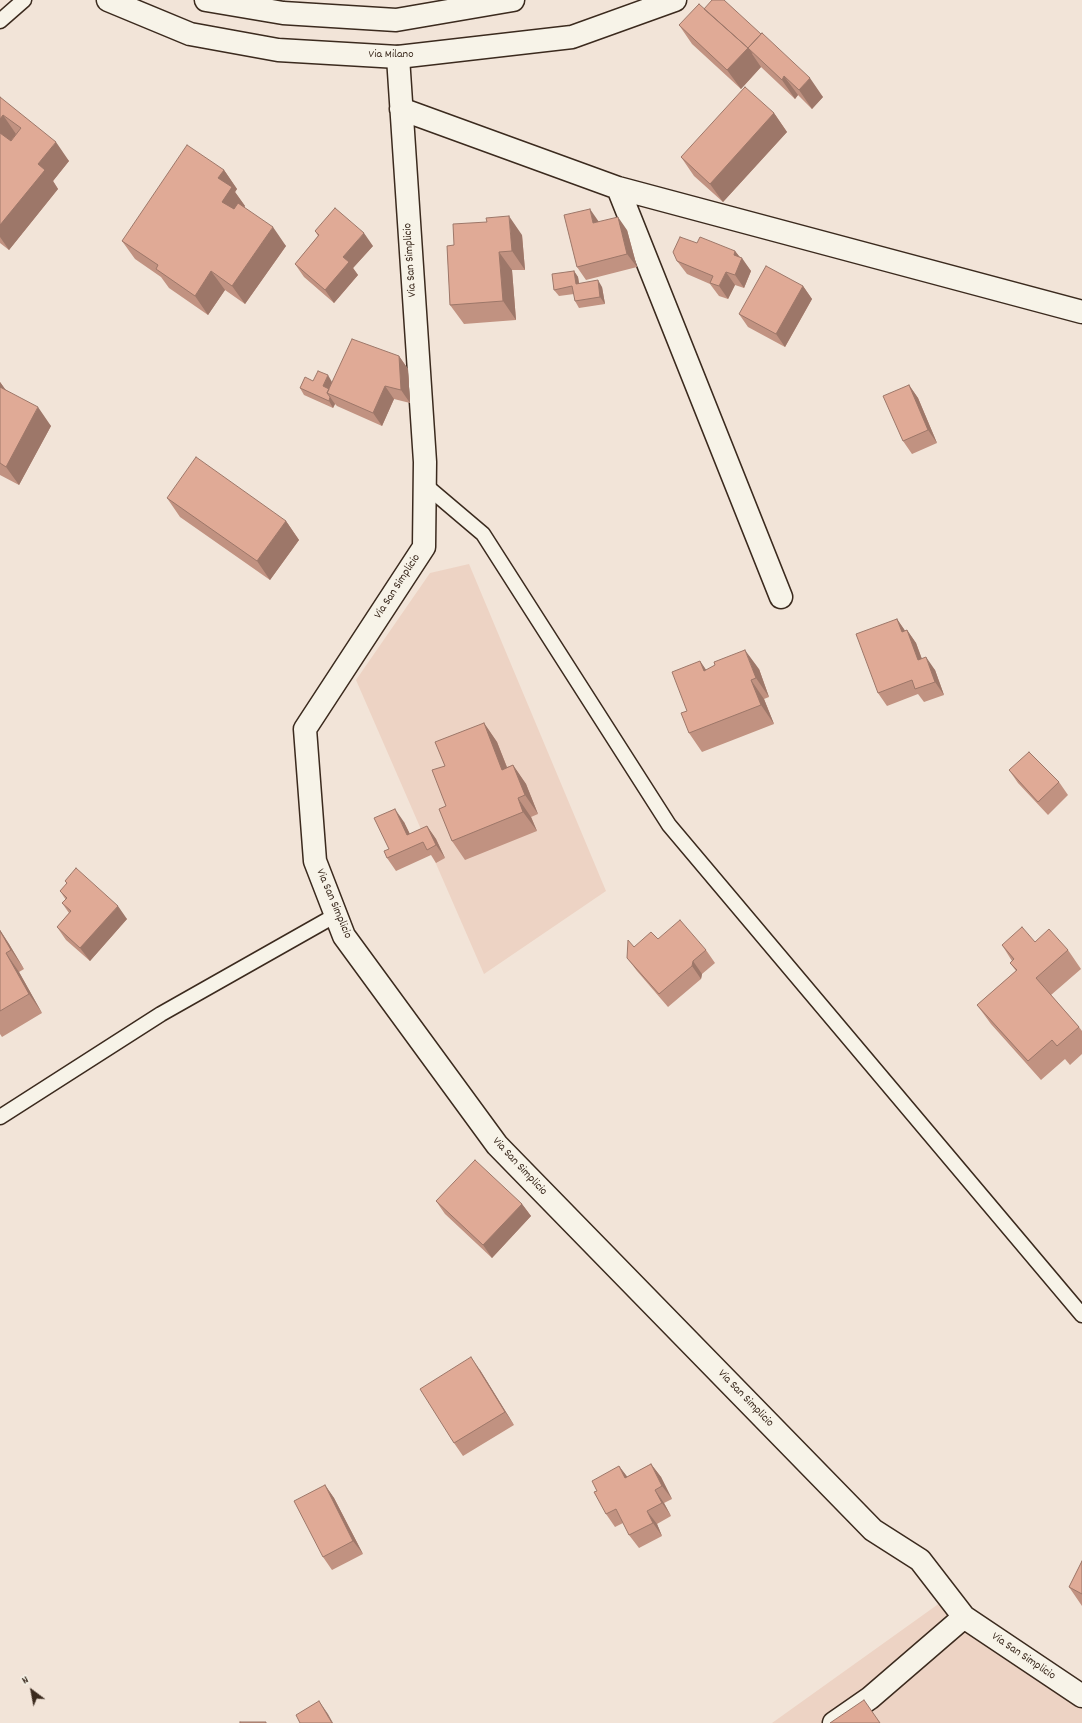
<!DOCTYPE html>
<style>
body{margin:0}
#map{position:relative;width:1082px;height:1723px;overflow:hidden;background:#f2e4d8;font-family:Dekko,sans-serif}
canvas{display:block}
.north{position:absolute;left:12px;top:1671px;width:40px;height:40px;-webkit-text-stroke:3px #f7f3e8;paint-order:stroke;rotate:328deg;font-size:11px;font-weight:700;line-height:16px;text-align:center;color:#3b2a1e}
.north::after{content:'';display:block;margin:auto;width:14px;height:18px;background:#3b2a1e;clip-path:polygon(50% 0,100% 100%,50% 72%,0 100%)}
</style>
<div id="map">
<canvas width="1082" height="1723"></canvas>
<div class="north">N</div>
</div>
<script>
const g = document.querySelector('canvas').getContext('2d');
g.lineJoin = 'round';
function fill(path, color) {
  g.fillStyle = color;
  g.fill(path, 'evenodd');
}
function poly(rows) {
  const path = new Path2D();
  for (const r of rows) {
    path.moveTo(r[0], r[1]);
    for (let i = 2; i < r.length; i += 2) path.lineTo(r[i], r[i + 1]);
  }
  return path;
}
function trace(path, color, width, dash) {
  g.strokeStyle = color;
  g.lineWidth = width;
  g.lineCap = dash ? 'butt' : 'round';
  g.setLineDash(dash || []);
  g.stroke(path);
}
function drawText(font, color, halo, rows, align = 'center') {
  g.font = font + ' Dekko,sans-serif';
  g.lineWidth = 4;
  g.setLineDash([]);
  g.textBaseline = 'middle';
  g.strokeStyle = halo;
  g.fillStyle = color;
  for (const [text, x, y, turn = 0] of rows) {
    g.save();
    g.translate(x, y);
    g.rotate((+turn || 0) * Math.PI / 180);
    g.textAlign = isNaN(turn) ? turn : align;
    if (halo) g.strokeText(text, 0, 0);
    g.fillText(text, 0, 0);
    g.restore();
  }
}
fill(poly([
 [469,564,606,891,484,974,356,680,430,573],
 [944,1600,1082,1685,1082,1723,772,1723]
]), '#edd3c4');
const lane = poly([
 [0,21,24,0],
 [424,484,483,534,669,825,1082,1315],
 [0,1117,161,1014,336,915]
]);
const street = poly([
 [398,57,425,462,424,547,305,729,315,861,344,936,497,1145,873,1530,920,1560,964,1617,1082,1696],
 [401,109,618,188,1082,312],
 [618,188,781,597],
 [834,1723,870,1698,964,1617]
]);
const secondary = poly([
 [108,0,190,34,278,50,398,57,572,37,675,0],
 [206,0,283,13,396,20,513,0]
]);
trace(lane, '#3b2a1e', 17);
trace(street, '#3b2a1e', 25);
trace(secondary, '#3b2a1e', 25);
trace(lane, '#f7f3e8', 14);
trace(street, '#f7f3e8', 22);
trace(secondary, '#f7f3e8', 22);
fill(poly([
 [704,9,823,97,812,109,798,95,795,99,761,67,741,89,692,44,679,25],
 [0,97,69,161,53,181,58,189,9,250,0,243],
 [774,113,787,132,723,202,694,176,681,157],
 [224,170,237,189,235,192,245,206,244,207,286,246,245,304,225,290,208,315,169,288,161,277,135,259,122,241],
 [627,230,637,267,586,280,577,267],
 [315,231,373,246,353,268,358,275,334,303,304,277,295,264,318,236],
 [522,235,525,270,512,270,516,320,464,324,450,305,447,246],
 [697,243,735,251,751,271,744,288,735,285,728,299,719,296,710,284,687,274,677,261],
 [574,271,578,277,579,283,602,287,605,304,579,308,575,301,574,294,559,296,554,290],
 [803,286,812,299,785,347,748,327,739,314],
 [399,356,408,369,410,403,394,399,382,426,337,406,335,404,333,408,304,395,300,388,313,381,332,382,329,389],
 [0,382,5,389,51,426,19,485,0,475],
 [909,385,918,398,937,443,912,454,903,441],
 [167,498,286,521,299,540,270,580,180,517],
 [897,619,905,631,907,630,916,643,922,659,935,670,944,695,924,702,918,694,887,706,878,693],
 [700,661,706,670,759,669,769,697,764,699,774,724,702,752,689,733,687,711],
 [484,723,497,742,507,767,513,765,526,784,538,814,531,817,537,831,465,860,452,841,445,766],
 [1009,770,1059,782,1068,795,1048,815,1018,783],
 [404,822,410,834,427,826,436,839,445,858,436,863,431,855,396,871,387,858,389,849],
 [65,881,127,919,90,961,66,940,57,927,69,913,62,903,66,900,60,891,67,884],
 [0,930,9,944,24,969,19,972,42,1013,2,1037,0,1034],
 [658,939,706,950,715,963,702,974,701,979,668,1007,637,971,627,958,634,947],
 [1035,942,1068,950,1081,969,1051,995,1079,1027,1082,1031,1082,1054,1070,1065,1065,1059,1041,1080,991,1024,977,1005,1016,971,1010,963,1012,961,1002,945],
 [436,1201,522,1204,531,1216,492,1258,445,1214],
 [480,1370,514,1425,463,1456,454,1443],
 [651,1464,661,1477,672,1499,664,1503,671,1516,657,1524,662,1536,639,1548,629,1535,623,1523,615,1527,606,1514,597,1491,619,1466,627,1477],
 [325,1485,334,1498,363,1554,332,1570,323,1557],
 [1082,1561,1082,1606,1069,1587]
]), '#c19281');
fill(poly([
 [748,48,761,67,741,89,727,70],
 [784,76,798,95,795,99,782,80],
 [810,78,823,97,812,109,799,90],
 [774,113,787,132,723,202,710,184],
 [3,115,16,134,6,147,0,138,0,119],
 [56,142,69,161,53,181,58,189,9,250,0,237,0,225,38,164],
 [224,170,237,189,235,192,245,206,236,221,222,202,218,178],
 [590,209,599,222,593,223],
 [509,216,522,235,525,270,512,251],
 [618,217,627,230,637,267,627,254],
 [273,227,286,246,245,304,232,286],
 [364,233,373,246,353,268,358,275,334,303,325,290,343,257],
 [735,251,742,260,742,258,751,271,744,288,735,275,734,255],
 [499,252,512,270,516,320,503,301],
 [211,271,225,290,208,315,195,296],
 [574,271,578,277,580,290,576,284],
 [726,272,735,285,728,299,719,286],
 [598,280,602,287,605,304,600,297],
 [803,286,812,299,785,347,776,334],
 [399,356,408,369,410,403,401,390],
 [328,375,332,382,328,393,323,386],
 [0,382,10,396,0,392],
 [909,385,918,398,937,443,928,430],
 [385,386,394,399,382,426,373,413],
 [330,397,335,404,333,408,329,401],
 [38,407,51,426,19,485,6,467],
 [286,521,299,540,270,580,257,561],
 [897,619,906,632,902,632],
 [907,630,916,643,927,673,918,660],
 [745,650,759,669,769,697,756,678],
 [926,657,935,670,944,695,935,682],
 [700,661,713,680,704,671],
 [751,680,764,699,774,724,761,705],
 [484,723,497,742,515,788,502,770],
 [513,765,526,784,538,814,525,795],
 [518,798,531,817,537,831,523,812],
 [395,809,404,822,415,845,407,835],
 [427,826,436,839,445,858,436,845],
 [118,906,127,919,90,961,80,948],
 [0,930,9,944,24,969,11,950,0,931],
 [6,953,19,972,42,1013,29,994],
 [693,961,702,974,701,979,692,966],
 [522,1204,531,1216,492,1258,483,1245],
 [471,1357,480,1370,514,1425,505,1412],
 [651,1464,661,1477,672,1499,662,1486],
 [619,1466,629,1479,625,1478],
 [325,1485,334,1498,363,1554,353,1541],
 [655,1490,664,1503,671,1516,662,1503],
 [647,1511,657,1524,662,1536,653,1523],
 [319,1701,328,1714,333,1723,332,1723]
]), '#9d7769');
const building = poly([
 [712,0,724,0,761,34,748,48,752,54,748,48,704,9,712,0],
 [699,4,748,48,727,70,679,25,699,4],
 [762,33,810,78,799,90,784,76,782,80,748,48,762,33],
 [745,87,774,113,710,184,681,157,745,87],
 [0,97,56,142,38,164,45,170,0,225,0,133,11,141,21,128,3,115,0,119,0,97],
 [187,145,224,170,218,178,232,187,222,202,234,209,238,203,273,227,232,286,211,271,195,296,156,269,158,265,122,241,187,145],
 [335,208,364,233,343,257,349,262,325,290,295,264,319,235,315,231,335,208],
 [590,209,593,223,618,217,627,254,577,267,564,215,590,209],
 [509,216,512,251,499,252,503,301,450,305,447,246,454,245,453,224,487,222,486,218,509,216],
 [680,237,697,243,700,237,735,251,734,255,742,258,735,275,726,272,719,286,710,283,713,276,677,261,673,252,680,237],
 [766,266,803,286,776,334,739,314,766,266],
 [574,271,576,284,598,280,600,297,575,301,572,286,554,290,552,274,574,271],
 [352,339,399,356,401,390,385,386,373,413,327,393,352,339],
 [318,371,328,375,323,386,329,389,327,393,330,397,329,401,300,388,305,377,313,381,318,371],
 [909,385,928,430,903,441,883,396,909,385],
 [0,387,38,407,6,467,0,463,0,387],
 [196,457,286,521,257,561,167,498,196,457],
 [897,619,902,632,907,630,918,660,926,657,935,682,915,689,912,680,878,693,856,634,897,619],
 [745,650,756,678,751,680,761,705,689,733,681,713,687,711,672,672,700,661,704,671,715,665,714,662,745,650],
 [484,723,502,770,513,765,525,795,518,798,523,812,452,841,439,809,446,806,432,770,445,766,435,742,484,723],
 [1029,752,1059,782,1038,802,1009,770,1029,752],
 [395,809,407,835,427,826,436,845,427,850,423,842,387,858,384,851,389,849,374,818,395,809],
 [76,868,118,906,80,948,57,927,71,911,62,903,67,898,60,891,67,883,65,881,76,868],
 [680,920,706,950,693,961,692,966,659,994,627,958,628,940,634,947,651,932,658,939,680,920],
 [1022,927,1035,942,1049,929,1068,950,1036,978,1079,1027,1057,1046,1052,1040,1028,1061,977,1005,1017,970,1010,963,1014,959,1002,945,1022,927],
 [0,931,11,950,6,953,29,994,0,1011,0,931],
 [475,1160,522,1204,483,1245,436,1201,475,1160],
 [471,1357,505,1412,454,1443,420,1389,471,1357],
 [651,1464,662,1486,655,1490,662,1503,647,1511,653,1523,629,1535,616,1509,606,1514,594,1492,597,1491,592,1481,619,1466,625,1478,651,1464],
 [325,1485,353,1541,323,1557,294,1501,325,1485],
 [1082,1561,1082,1594,1069,1587,1082,1561],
 [864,1700,880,1723,830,1723,864,1700],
 [319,1701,332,1723,300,1723,296,1715,319,1701],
 [240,1722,266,1722,266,1723,240,1723,240,1722]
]);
fill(building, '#e0aa96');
trace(building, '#9d7769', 1);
drawText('12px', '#3b2a1e', '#f7f3e8', [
 ["Via Milano",391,55],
 ["Via San Simplicio",411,260,-94],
 ["Via San Simplicio",398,587,-57],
 ["Via San Simplicio",333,904,67],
 ["Via San Simplicio",519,1167,47],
 ["Via San Simplicio",745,1399,46],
 ["Via San Simplicio",1023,1657,34]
]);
</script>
